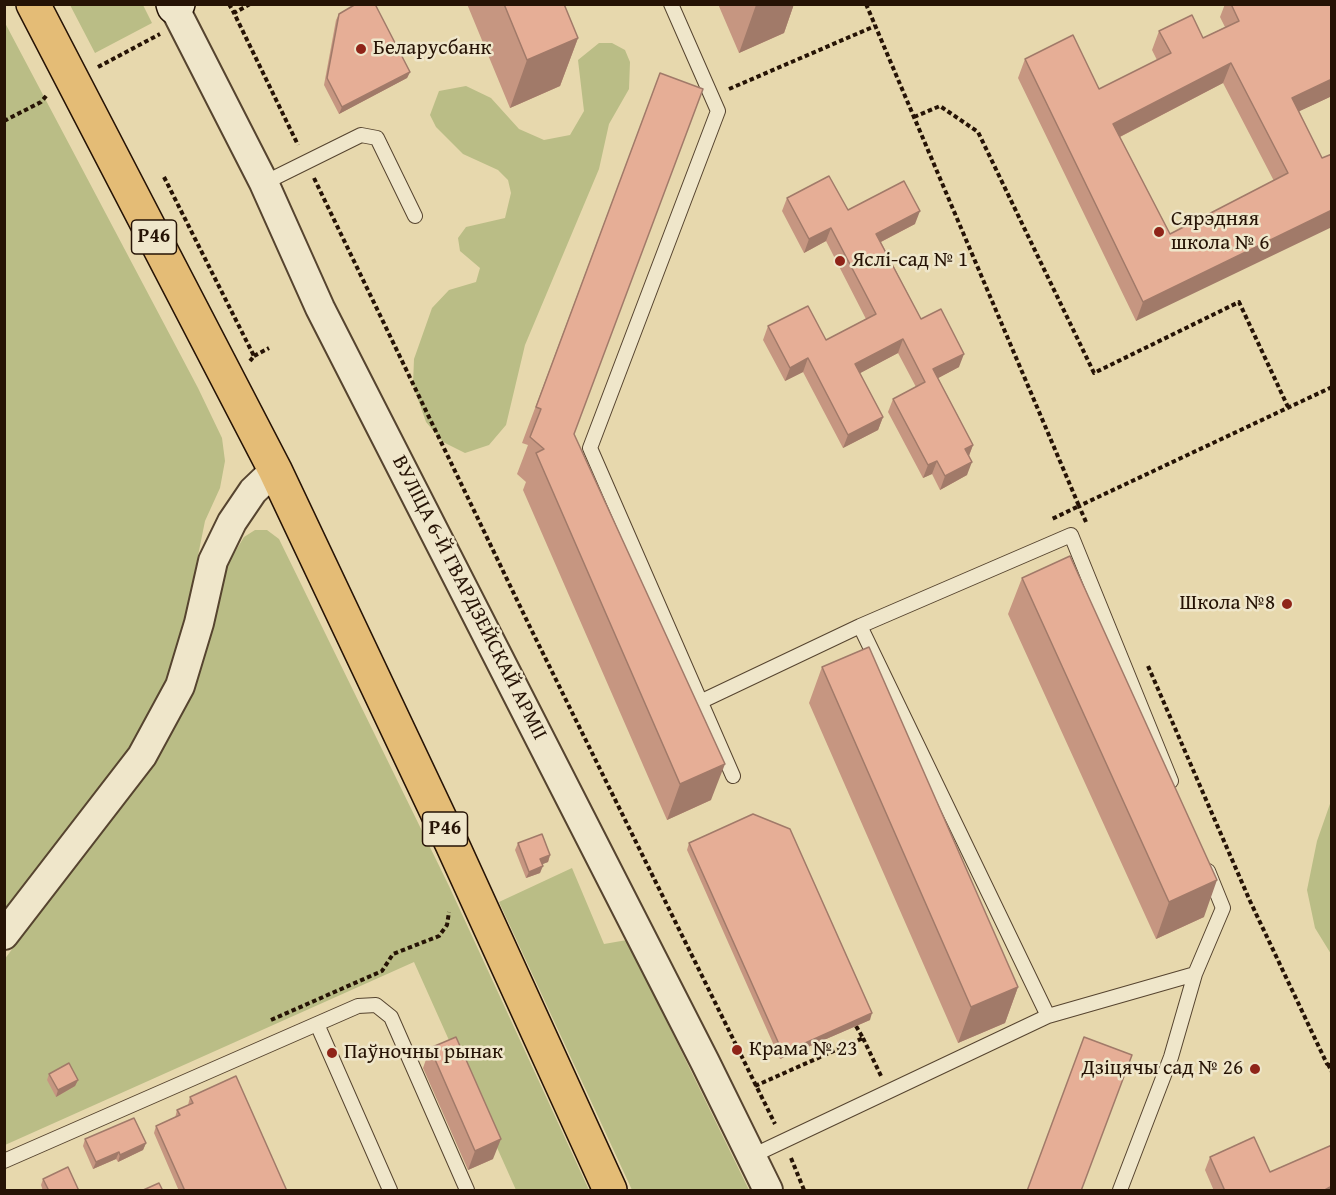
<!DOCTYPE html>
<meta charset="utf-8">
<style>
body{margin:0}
#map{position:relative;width:1336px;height:1195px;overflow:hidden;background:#e7d8ad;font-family:"Gentium Book Plus",serif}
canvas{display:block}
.frame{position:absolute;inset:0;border:6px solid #261305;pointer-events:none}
</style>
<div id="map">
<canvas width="1336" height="1195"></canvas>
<div class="frame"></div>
</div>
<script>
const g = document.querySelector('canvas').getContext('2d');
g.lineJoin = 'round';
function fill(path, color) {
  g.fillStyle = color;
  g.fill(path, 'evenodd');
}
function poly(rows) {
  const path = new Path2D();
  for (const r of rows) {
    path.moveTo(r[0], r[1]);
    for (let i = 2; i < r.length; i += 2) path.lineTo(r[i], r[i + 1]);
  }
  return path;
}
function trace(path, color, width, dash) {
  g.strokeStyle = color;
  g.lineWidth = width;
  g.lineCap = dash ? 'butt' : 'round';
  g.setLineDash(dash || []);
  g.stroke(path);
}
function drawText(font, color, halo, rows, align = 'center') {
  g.font = font + ' "Gentium Book Plus",serif';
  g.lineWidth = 5;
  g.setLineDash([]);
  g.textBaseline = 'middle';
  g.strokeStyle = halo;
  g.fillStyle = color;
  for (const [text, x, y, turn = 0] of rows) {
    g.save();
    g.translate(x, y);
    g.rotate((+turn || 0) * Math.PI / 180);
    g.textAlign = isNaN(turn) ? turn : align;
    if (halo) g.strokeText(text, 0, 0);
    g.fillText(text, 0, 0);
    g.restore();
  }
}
fill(poly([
 [70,5,143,5,152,23,95,53],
 [4,21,198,388,222,438,225,461,220,488,205,521,185,620,169,680,131,748,4,913],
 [599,43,612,43,625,50,630,62,629,89,609,124,599,169,525,345,506,425,489,445,465,453,443,442,426,422,413,385,414,359,432,308,449,290,476,282,480,268,460,251,458,238,466,227,505,218,511,193,508,180,498,170,463,154,436,127,430,115,439,91,466,86,491,98,519,129,544,140,570,135,584,111,578,60],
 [255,530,267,530,279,539,449,886,589,1190,516,1190,414,962,5,1145,4,960,151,763,192,690,214,625,227,565,244,537],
 [1331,801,1331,954,1315,928,1307,890,1317,841],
 [572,868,604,944,627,940,749,1190,632,1190,499,902]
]), '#babd86');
const lane = poly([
 [671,4,718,111,590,448,733,776],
 [264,183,361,135,377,138,415,216],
 [860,626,1048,1016],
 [702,701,860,626,1071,535,1171,781],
 [1195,974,1223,908,1208,871],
 [317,1024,390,1190],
 [752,1156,1048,1016,1195,974,1171,1057,1120,1190],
 [4,1161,358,1006,376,1005,391,1017,467,1190]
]);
const street = poly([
 [174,7,264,183,320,308,705,1062,768,1190],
 [4,935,142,756,180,686,199,623,213,561,232,522,253,491,275,470]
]);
const secondary = poly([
 [173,4,174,7,178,4]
]);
const primary = poly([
 [33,4,275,470,452,844,610,1190]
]);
trace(lane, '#56442f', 16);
trace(street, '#56442f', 32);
trace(secondary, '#261305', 36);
trace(primary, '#261305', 36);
trace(poly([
 [229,4,234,13],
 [250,4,234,13,298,145],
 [866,4,1079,506,1052,519],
 [98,67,160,34],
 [729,89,875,26],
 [914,117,940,106,978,132,1094,373,1239,302,1288,407],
 [4,121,41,102,47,95],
 [164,177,254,356,250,361],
 [314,178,530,627,775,1124],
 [254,356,269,348],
 [1086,522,1079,506,1332,387],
 [1148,666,1250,901,1327,1064,1332,1066],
 [271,1020,382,971,393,954,439,936,447,925,449,912],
 [863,1038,881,1076],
 [1328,1064,1332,1072],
 [755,1086,863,1038,856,1026],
 [791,1158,804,1190]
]), '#261305', 4, [4.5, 3]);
trace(lane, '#efe6ca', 14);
trace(street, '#efe6ca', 28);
trace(secondary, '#efe6ca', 33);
trace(primary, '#e4bc76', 33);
fill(poly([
 [467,4,564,4,578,38,560,86,510,108],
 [718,4,794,4,784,33,739,53],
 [1225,4,1332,4,1332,96,1299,111,1322,158,1136,321,1018,78,1025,59,1099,89,1157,60,1152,50,1159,31,1203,38,1225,27,1220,17],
 [1223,83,1274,181,1170,234,1120,137],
 [339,14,410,72,407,78,339,114,324,85,336,20],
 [660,73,574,435,711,800,667,820,523,490,526,482,517,474,528,445,522,443],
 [787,198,915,224,881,242,921,319,959,367,938,378,973,445,969,456,967,475,940,490,932,474,923,478,888,412,893,399,916,387,898,353,860,373,883,417,878,430,843,448,803,372,785,381,763,340,768,326,826,340,866,319,826,241,804,253,782,211],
 [1022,578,1204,917,1156,939,1008,614],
 [822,667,1018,987,1005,1023,958,1043,809,703],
 [518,843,550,855,548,862,542,864,540,873,526,878,515,850],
 [689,843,870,1020,780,1059,687,850],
 [430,1048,493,1159,468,1170,423,1068],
 [49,1074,78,1080,75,1086,56,1097,47,1080],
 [190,1097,287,1191,179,1191,154,1133,156,1126,175,1118,177,1110,188,1105],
 [85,1139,146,1143,143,1150,118,1162,116,1159,93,1169,83,1146],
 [1210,1157,1270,1172,1332,1191,1214,1191,1205,1170],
 [43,1179,79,1191,43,1191,41,1185]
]), '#c69681');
fill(poly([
 [794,4,784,33,739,53,756,5],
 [578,38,560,86,510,108,527,60],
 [1231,63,1223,83,1106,144,1113,124],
 [410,72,407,78,339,114,342,107],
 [1332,79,1332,96,1285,118,1292,98],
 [1332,210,1332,227,1136,321,1143,302],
 [920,211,915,224,871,247,876,234],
 [831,228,826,241,804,253,809,239],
 [903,339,898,353,851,378,855,364],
 [964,354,959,367,929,383,933,369],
 [808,358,803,372,785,381,790,368],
 [883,417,878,430,843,448,848,435],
 [973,445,968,458,965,449],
 [937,461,932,474,923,478,928,465],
 [972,462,967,475,940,490,945,476],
 [725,764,711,800,667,820,680,784],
 [550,855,548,862,538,866,540,859],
 [543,866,540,873,526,878,529,872],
 [1217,880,1204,917,1156,939,1169,902],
 [1018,987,1005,1023,958,1043,971,1007],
 [872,1013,870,1020,780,1059,783,1053],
 [78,1080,75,1086,56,1097,58,1090],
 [501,1139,493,1159,468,1170,475,1151],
 [146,1143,143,1150,118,1162,120,1155],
 [119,1152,116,1159,93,1169,96,1162],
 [1332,1186,1332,1191,1323,1191]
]), '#a17a69');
const building = poly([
 [356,4,375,4,410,72,342,107,327,78,339,14,356,4],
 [504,4,564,4,578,38,527,60,504,4],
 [1231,4,1332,4,1332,79,1292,98,1322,158,1332,154,1332,210,1143,302,1025,59,1073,35,1099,89,1171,53,1159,31,1192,15,1203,38,1239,21,1231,4],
 [1231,63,1288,173,1170,234,1113,124,1231,63],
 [660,73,703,89,574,434,725,764,680,784,536,453,544,449,530,437,541,409,536,407,660,73],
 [829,176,848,210,904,181,920,211,876,234,921,319,941,309,964,354,933,369,973,445,965,449,972,462,945,476,937,461,928,465,893,399,925,382,903,339,855,364,883,417,848,435,808,358,790,368,768,326,808,306,826,340,876,314,831,228,809,239,787,198,829,176],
 [1070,556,1217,880,1169,902,1022,578,1070,556],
 [869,647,1018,987,971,1007,822,667,869,647],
 [753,814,790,829,872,1013,783,1053,689,843,753,814],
 [542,834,550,855,540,859,543,866,529,872,518,843,542,834],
 [456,1037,501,1139,475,1151,430,1048,456,1037],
 [1084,1037,1132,1055,1081,1191,1027,1191,1084,1037],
 [69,1063,78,1080,58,1090,49,1074,69,1063],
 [236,1076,287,1191,185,1191,156,1126,180,1115,177,1110,193,1103,190,1097,236,1076],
 [134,1118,146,1143,120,1155,119,1152,96,1162,85,1139,134,1118],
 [1254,1137,1270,1172,1332,1145,1332,1186,1323,1191,1225,1191,1210,1157,1254,1137],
 [68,1167,79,1191,49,1191,43,1179,68,1167],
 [159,1183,163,1191,141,1191,159,1183]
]);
fill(building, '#e6ae96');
trace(building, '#a17a69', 1.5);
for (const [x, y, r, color] of [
 [361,49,6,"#8f2418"],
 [1159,232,6,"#8f2418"],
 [840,261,6,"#8f2418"],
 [1287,604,6,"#8f2418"],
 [737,1050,6,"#8f2418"],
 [332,1053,6,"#8f2418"],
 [1255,1069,6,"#8f2418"]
]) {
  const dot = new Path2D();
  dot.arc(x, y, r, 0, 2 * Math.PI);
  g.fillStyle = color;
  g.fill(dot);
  trace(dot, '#efe6ca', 2);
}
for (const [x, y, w] of [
 [154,237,45],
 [445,829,45]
]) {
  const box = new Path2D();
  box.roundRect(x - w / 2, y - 17, w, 34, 4.5);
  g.fillStyle = '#efe6ca';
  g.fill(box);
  trace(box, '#261305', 1.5);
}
drawText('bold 20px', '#261305', null, [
 ["Р46",154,237],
 ["Р46",445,829]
]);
drawText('21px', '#261305', '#efe6ca', [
 ["Беларусбанк",373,49],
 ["Сярэдняя",1171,220],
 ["школа № 6",1171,244],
 ["Яслі-сад № 1",852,261],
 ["Школа №8",1275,604,"right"],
 ["Крама № 23",749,1050],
 ["Паўночны рынак",344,1053],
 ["Дзіцячы сад № 26",1243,1069,"right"]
], 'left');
drawText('21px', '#261305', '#efe6ca', [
 ["ВУЛІЦА 6-Й ГВАРДЗЕЙСКАЙ АРМІІ",469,598,63]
]);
</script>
